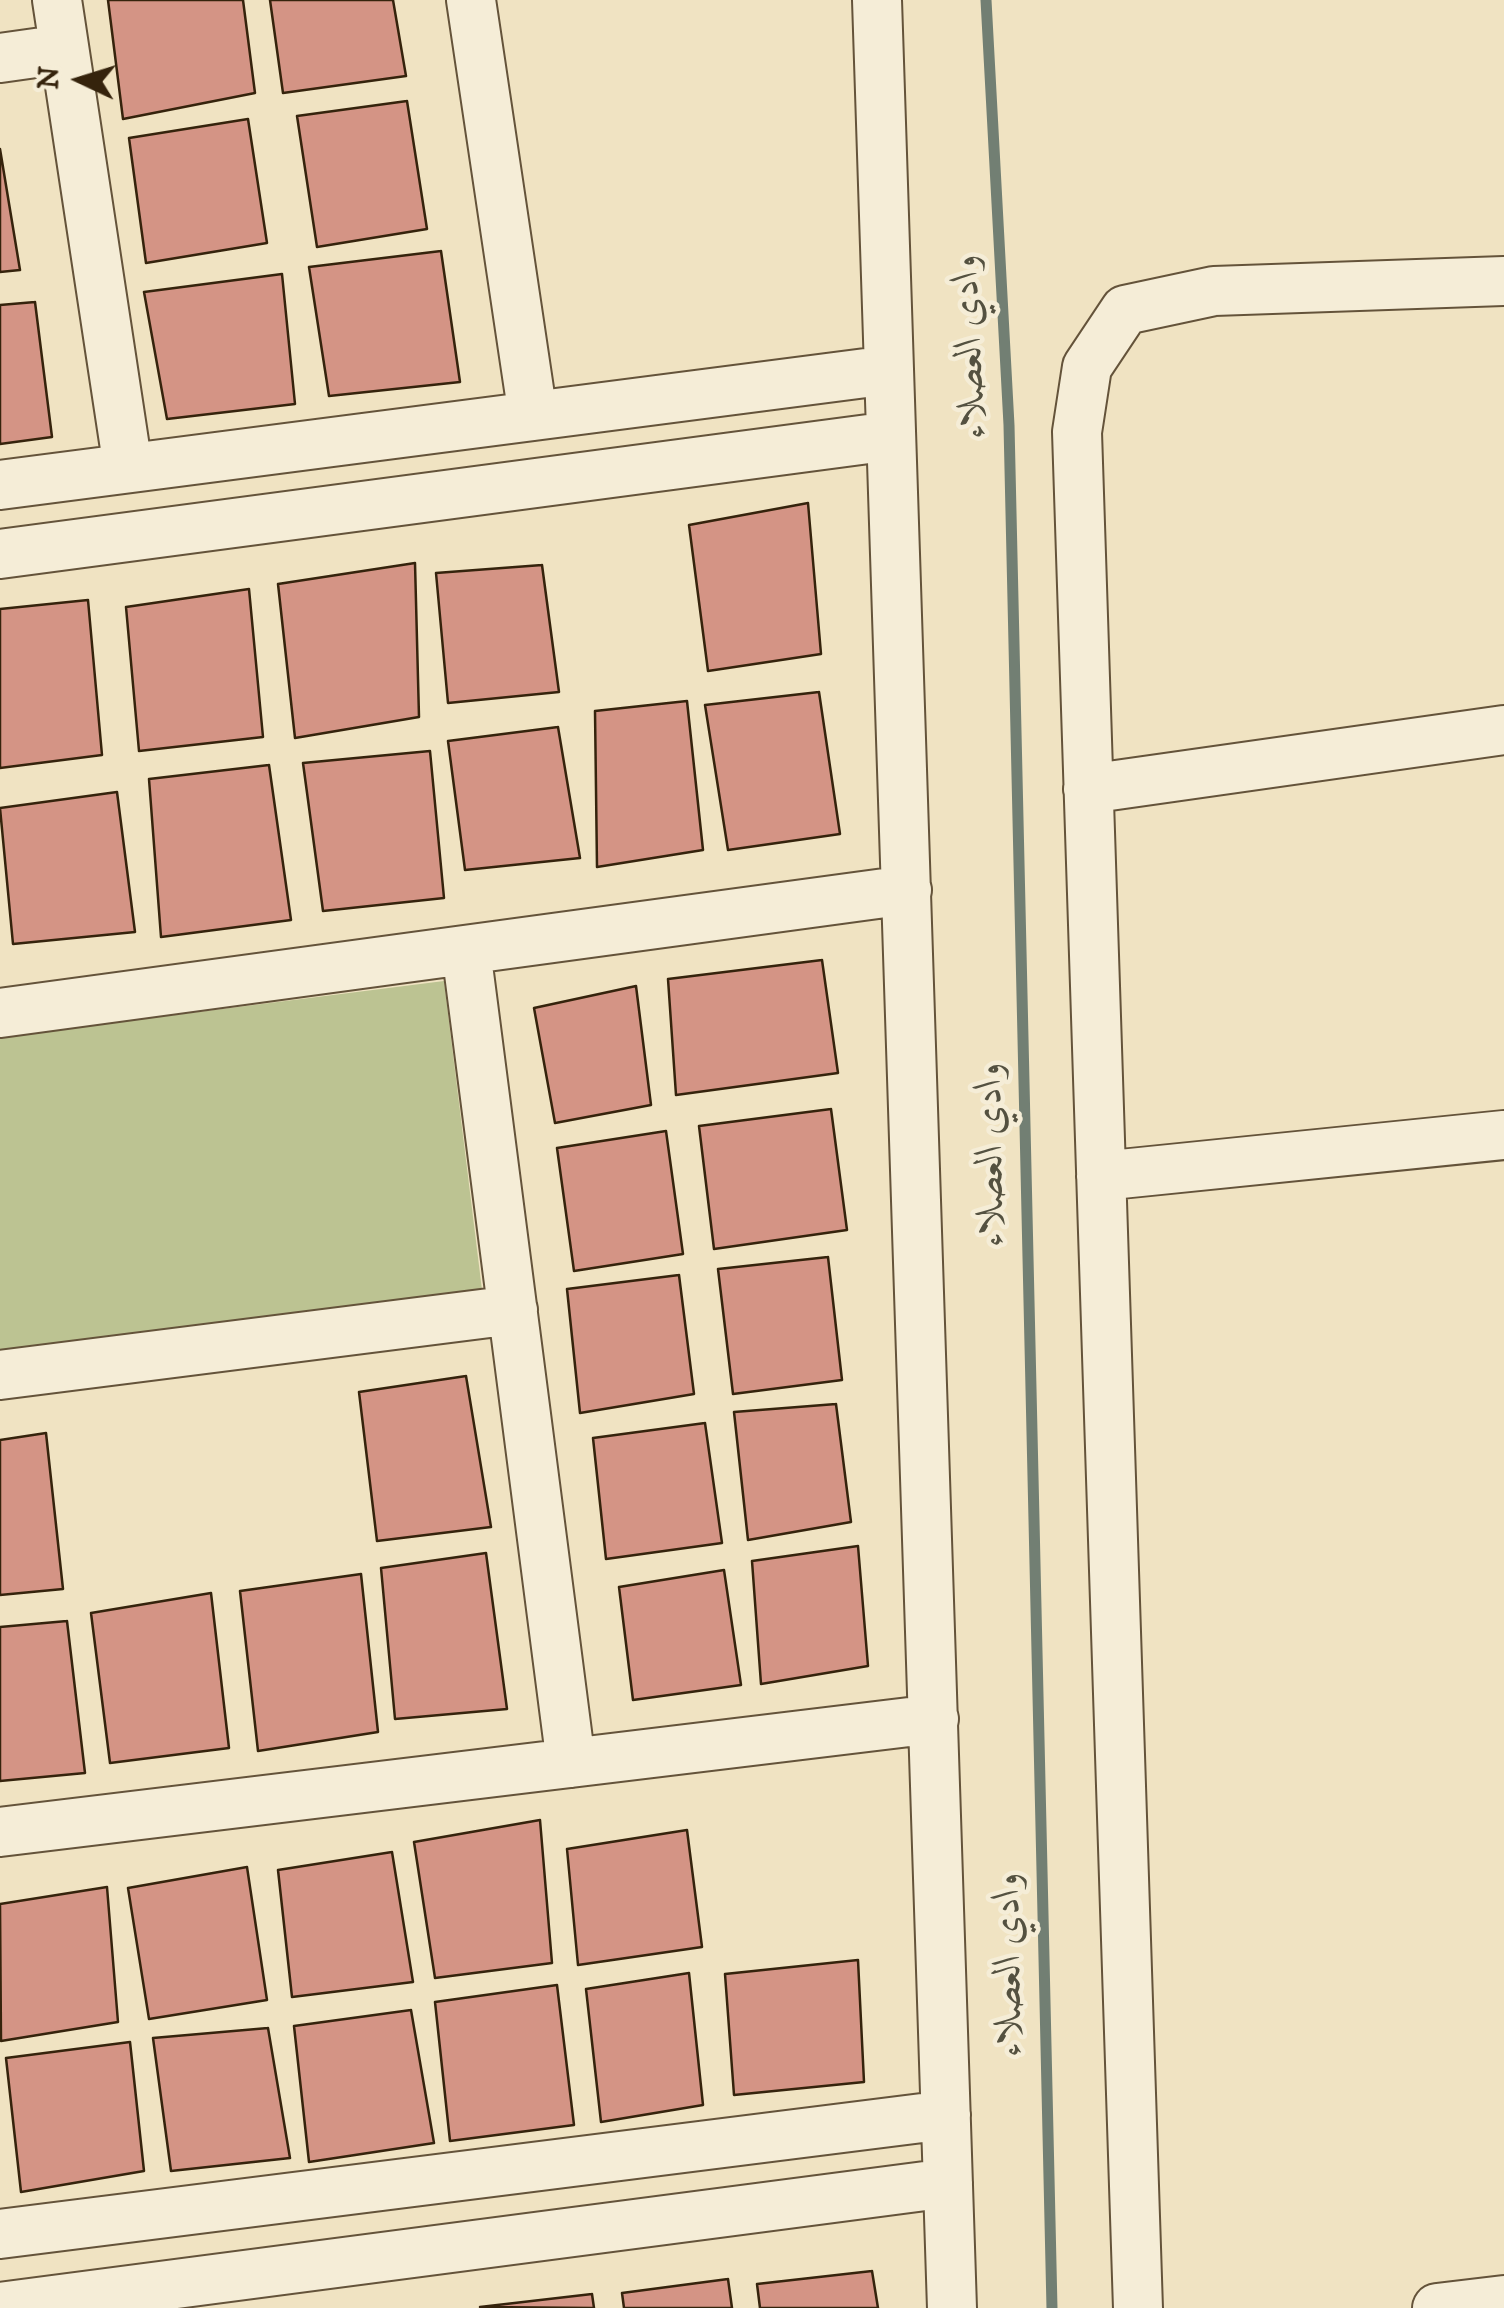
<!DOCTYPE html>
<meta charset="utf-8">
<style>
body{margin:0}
#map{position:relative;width:1504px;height:2308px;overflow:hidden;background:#f0e3c2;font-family:"IM FELL DW Pica",serif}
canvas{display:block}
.north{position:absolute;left:30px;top:30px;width:100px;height:100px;-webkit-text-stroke:8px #f5edd7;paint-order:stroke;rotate:274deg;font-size:28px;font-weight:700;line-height:40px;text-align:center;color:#35230c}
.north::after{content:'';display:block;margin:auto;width:35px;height:45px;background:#35230c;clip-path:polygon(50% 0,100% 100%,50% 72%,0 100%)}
</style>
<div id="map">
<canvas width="1504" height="2308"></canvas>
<div class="north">N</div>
</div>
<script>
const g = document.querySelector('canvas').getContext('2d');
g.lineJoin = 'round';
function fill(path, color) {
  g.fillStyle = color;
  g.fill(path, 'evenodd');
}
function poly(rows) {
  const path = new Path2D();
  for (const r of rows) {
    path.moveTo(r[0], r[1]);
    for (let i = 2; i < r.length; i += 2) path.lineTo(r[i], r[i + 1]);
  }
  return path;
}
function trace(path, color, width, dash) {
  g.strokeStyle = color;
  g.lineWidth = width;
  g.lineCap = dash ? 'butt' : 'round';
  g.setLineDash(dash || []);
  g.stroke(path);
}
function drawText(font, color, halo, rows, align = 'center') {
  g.font = font + ' "IM FELL DW Pica",Amiri,serif';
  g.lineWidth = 9;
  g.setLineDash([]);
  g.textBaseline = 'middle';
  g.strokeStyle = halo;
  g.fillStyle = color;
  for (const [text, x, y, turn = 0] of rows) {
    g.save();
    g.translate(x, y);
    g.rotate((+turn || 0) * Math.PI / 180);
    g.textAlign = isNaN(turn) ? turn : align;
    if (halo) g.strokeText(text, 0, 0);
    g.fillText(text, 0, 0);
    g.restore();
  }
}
fill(poly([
 [444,981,482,1290,0,1351,0,1037]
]), '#bcc392');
trace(poly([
 [986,0,1009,425,1052,2308]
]), '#727f73', 11);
const building = poly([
 [108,0,243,0,255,93,123,119,108,0],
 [270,0,393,0,406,76,283,93,270,0],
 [407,101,427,229,317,247,297,116,407,101],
 [248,119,267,243,146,263,129,138,248,119],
 [0,149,20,270,0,272,0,149],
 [441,251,460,382,329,396,309,267,441,251],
 [282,274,295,404,167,419,144,292,282,274],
 [35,302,52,437,0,444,0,305,35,302],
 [808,503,821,654,708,671,689,525,808,503],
 [415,563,419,717,295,738,278,584,415,563],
 [542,565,559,692,448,703,436,573,542,565],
 [249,589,263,737,139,751,126,607,249,589],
 [88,600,102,755,0,768,0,609,88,600],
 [819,692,840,834,728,850,705,705,819,692],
 [687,701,703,850,597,867,595,711,687,701],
 [558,727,580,858,465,870,448,741,558,727],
 [430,751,444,898,323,911,303,763,430,751],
 [269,765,291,920,161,937,149,779,269,765],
 [117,792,135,932,13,944,0,808,117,792],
 [822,960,838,1073,676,1095,668,979,822,960],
 [636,986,651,1105,555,1123,534,1008,636,986],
 [831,1109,847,1230,714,1249,699,1126,831,1109],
 [666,1131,683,1254,574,1271,557,1148,666,1131],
 [828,1257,842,1380,733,1394,718,1269,828,1257],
 [679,1275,694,1394,580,1413,567,1289,679,1275],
 [466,1376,491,1527,377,1541,359,1392,466,1376],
 [836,1404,851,1522,748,1540,734,1412,836,1404],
 [705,1423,722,1543,606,1559,593,1438,705,1423],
 [46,1433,63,1589,0,1595,0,1440,46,1433],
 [858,1546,868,1666,761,1684,752,1561,858,1546],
 [486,1553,507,1709,395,1719,381,1568,486,1553],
 [724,1570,741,1685,633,1700,619,1587,724,1570],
 [361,1574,378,1732,258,1751,240,1591,361,1574],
 [211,1593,229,1748,110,1763,91,1613,211,1593],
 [67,1621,85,1773,0,1781,0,1627,67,1621],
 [540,1820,552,1963,435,1978,414,1842,540,1820],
 [687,1830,702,1947,578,1965,567,1849,687,1830],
 [392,1852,413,1982,292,1997,278,1870,392,1852],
 [247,1867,267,2000,149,2019,128,1888,247,1867],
 [107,1887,118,2022,1,2041,0,1904,107,1887],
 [858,1960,864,2082,734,2095,725,1974,858,1960],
 [689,1973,703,2105,601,2122,586,1989,689,1973],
 [557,1985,574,2125,450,2141,435,2002,557,1985],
 [411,2010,434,2143,309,2162,294,2026,411,2010],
 [268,2028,290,2158,171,2171,153,2038,268,2028],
 [130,2042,144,2171,21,2192,6,2058,130,2042],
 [872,2271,878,2308,760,2308,757,2284,872,2271],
 [728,2279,732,2308,624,2308,622,2293,728,2279],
 [592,2294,594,2308,480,2307,592,2294]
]);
fill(building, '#d49485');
trace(building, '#35230c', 2.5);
const minor = poly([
 [57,0,128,468],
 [471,0,533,416],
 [877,0,952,2308],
 [0,58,64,49],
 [0,485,889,370],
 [0,554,891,436],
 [1088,789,1504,730],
 [466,950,571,1763],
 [0,1013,907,890],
 [1101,1176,1504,1135],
 [0,1375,513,1310],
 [0,1832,934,1719],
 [0,2234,946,2115],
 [0,2307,948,2183],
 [1138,2308,1077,432,1087,367,1125,310,1214,291,1504,281],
 [1437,2308,1504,2300]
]);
trace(minor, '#64533a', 52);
trace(minor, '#f5edd7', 48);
drawText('italic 40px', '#545140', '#f5edd7', [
 ["وادي العصلاء",972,346,-93],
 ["وادي العصلاء",993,1154,-91],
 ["وادي العصلاء",1011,1964,-91]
]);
</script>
